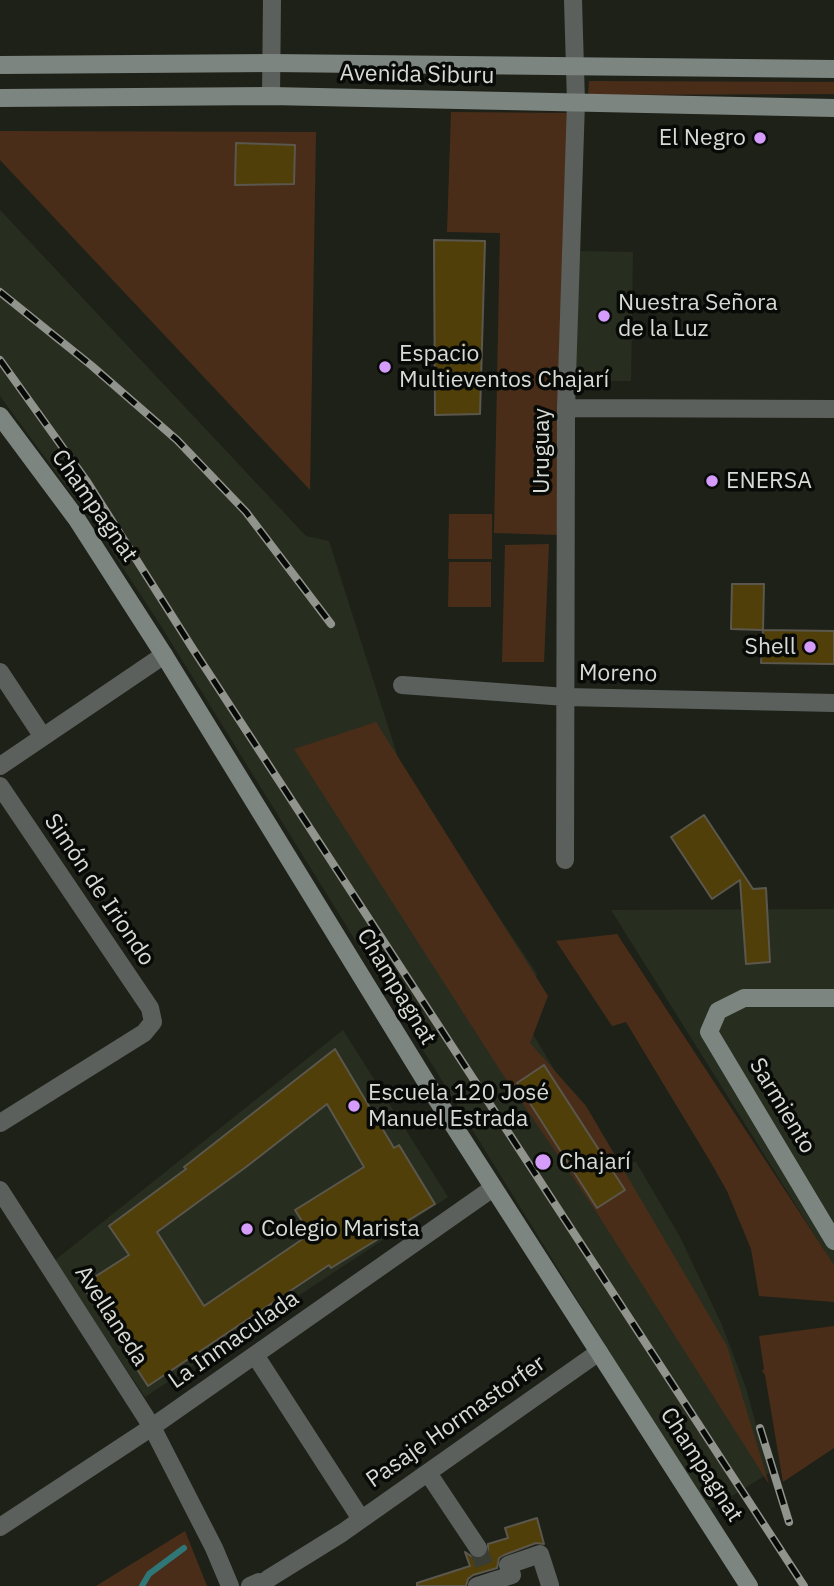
<!DOCTYPE html>
<meta charset="utf-8">
<style>
body{margin:0}
canvas{display:block;background:#1e2118}
</style>
<canvas width="834" height="1586"></canvas>
<script>
const g = document.querySelector('canvas').getContext('2d');
g.lineJoin = 'round';
function fill(path, color) {
  g.fillStyle = color;
  g.fill(path, 'evenodd');
}
function poly(rows) {
  const path = new Path2D();
  for (const r of rows) {
    path.moveTo(r[0], r[1]);
    for (let i = 2; i < r.length; i += 2) path.lineTo(r[i], r[i + 1]);
  }
  return path;
}
function trace(path, color, width, dash) {
  g.strokeStyle = color;
  g.lineWidth = width;
  g.lineCap = dash ? 'butt' : 'round';
  g.setLineDash(dash || []);
  g.stroke(path);
}
function drawText(font, color, halo, rows, align = 'center') {
  g.font = font + ' "IBM Plex Sans",sans-serif';
  g.lineWidth = 7;
  g.setLineDash([]);
  g.textBaseline = 'middle';
  g.strokeStyle = halo;
  g.fillStyle = color;
  for (const [text, x, y, turn = 0] of rows) {
    g.save();
    g.translate(x, y);
    g.rotate((+turn || 0) * Math.PI / 180);
    g.textAlign = isNaN(turn) ? turn : align;
    if (halo) g.strokeText(text, 0, 0);
    g.fillText(text, 0, 0);
    g.restore();
  }
}
fill(poly([
 [0,210,306,536,329,541,399,761,425,806,537,974,522,1016,611,1164,636,1162,680,1237,721,1323,746,1388,769,1473,708,1511,161,626,97,528,0,396],
 [577,251,633,252,631,381,575,381],
 [834,909,834,1266,611,910],
 [343,1030,448,1197,145,1397,54,1261]
]), '#272d1f');
fill(poly([
 [589,81,834,82,834,94,588,95],
 [451,112,567,113,560,535,494,533,500,233,447,232],
 [0,131,316,132,310,490,0,160],
 [449,514,492,514,492,559,448,559],
 [549,544,544,662,502,662,505,545],
 [449,562,491,562,491,607,448,607],
 [376,722,548,996,530,1043,586,1106,727,1346,769,1484,597,1213,500,1070,294,749],
 [617,934,834,1265,834,1302,759,1296,751,1249,727,1191,710,1161,626,1022,612,1026,556,941],
 [834,1326,834,1448,783,1482,765,1375,762,1371,764,1369,759,1336],
 [185,1531,207,1586,96,1586]
]), '#492d19');
trace(poly([
 [142,1586,149,1574,184,1548]
]), '#2e7776', 6);
const building = poly([
 [236,143,295,145,294,184,235,185,236,143],
 [434,240,485,241,480,414,435,415,434,240],
 [732,584,764,584,763,630,731,629,732,584],
 [763,630,834,631,834,664,761,663,763,630],
 [704,815,753,889,766,888,770,962,746,964,740,880,712,899,671,837,704,815],
 [335,1049,394,1148,399,1145,435,1204,331,1268,329,1265,148,1386,82,1285,129,1255,109,1226,186,1169,184,1167,335,1049],
 [327,1104,364,1167,295,1210,310,1234,204,1306,157,1232,246,1167,327,1104],
 [544,1065,625,1190,597,1208,517,1083,544,1065],
 [537,1518,544,1544,536,1543,504,1555,499,1558,497,1568,473,1575,468,1579,466,1586,417,1586,417,1583,470,1566,465,1552,474,1558,484,1558,488,1552,488,1544,508,1538,505,1528,537,1518]
]);
fill(building, '#503f09');
trace(building, '#5b574d', 2);
trace(poly([
 [478,1548,489,1579]
]), '#3a3d34', 18, [18, 9]);
trace(poly([
 [271,96,272,0],
 [566,408,834,409],
 [0,672,43,737],
 [402,685,566,697,834,703],
 [0,766,164,655],
 [0,786,150,1008,153,1022,144,1033,0,1123],
 [565,860,566,408,576,102,573,0],
 [0,1190,152,1427,214,1548,230,1586],
 [255,1355,361,1519],
 [428,1473,478,1548],
 [0,1527,152,1427,493,1188],
 [268,1579,342,1533,599,1352],
 [250,1586,259,1582],
 [477,1586,512,1575,508,1565,540,1554,550,1585]
]), '#5b605d', 18);
trace(poly([
 [0,65,272,63,834,69],
 [0,98,271,96,834,108],
 [0,416,76,518,164,655,436,1098,749,1586],
 [834,998,744,998,718,1011,709,1032,834,1241]
]), '#7d8580', 18);
const rail = poly([
 [0,292,92,366,177,440,246,512,331,624],
 [0,360,86,480,193,649,804,1586],
 [760,1428,789,1522]
]);
trace(rail, '#91948d', 8);
trace(rail, '#080a07', 5, [16]);
for (const [x, y, r, color] of [
 [760,138,7,"#d59cfb"],
 [604,316,7,"#d59cfb"],
 [385,367,7,"#d59cfb"],
 [712,481,7,"#d59cfb"],
 [810,647,7,"#d59cfb"],
 [354,1106,7,"#d59cfb"],
 [543,1162,9,"#d59cfb"],
 [247,1229,7,"#d59cfb"]
]) {
  const dot = new Path2D();
  dot.arc(x, y, r, 0, 2 * Math.PI);
  g.fillStyle = color;
  g.fill(dot);
  trace(dot, '#080a07', 2.5);
}
drawText('23px', '#d8dbd5', '#080a07', [
 ["Avenida Siburu",417,75,1],
 ["Uruguay",542,451,-90],
 ["Champagnat",94,506,55],
 ["Moreno",618,674,1],
 ["Simón de Iriondo",99,890,56],
 ["Champagnat",396,987,59],
 ["Sarmiento",782,1106,59],
 ["Avellaneda",111,1316,57],
 ["La Inmaculada",234,1340,-35],
 ["Pasaje Hormastorfer",456,1422,-35],
 ["Champagnat",701,1465,57]
]);
drawText('23px', '#d8dbd5', '#080a07', [
 ["El Negro",746,138,"right"],
 ["Nuestra Señora",618,303],
 ["de la Luz",618,329],
 ["Espacio",399,354],
 ["Multieventos Chajarí",399,380],
 ["ENERSA",726,481],
 ["Shell",796,647,"right"],
 ["Escuela 120 José",368,1093],
 ["Manuel Estrada",368,1119],
 ["Chajarí",559,1162],
 ["Colegio Marista",261,1229]
], 'left');
</script>
